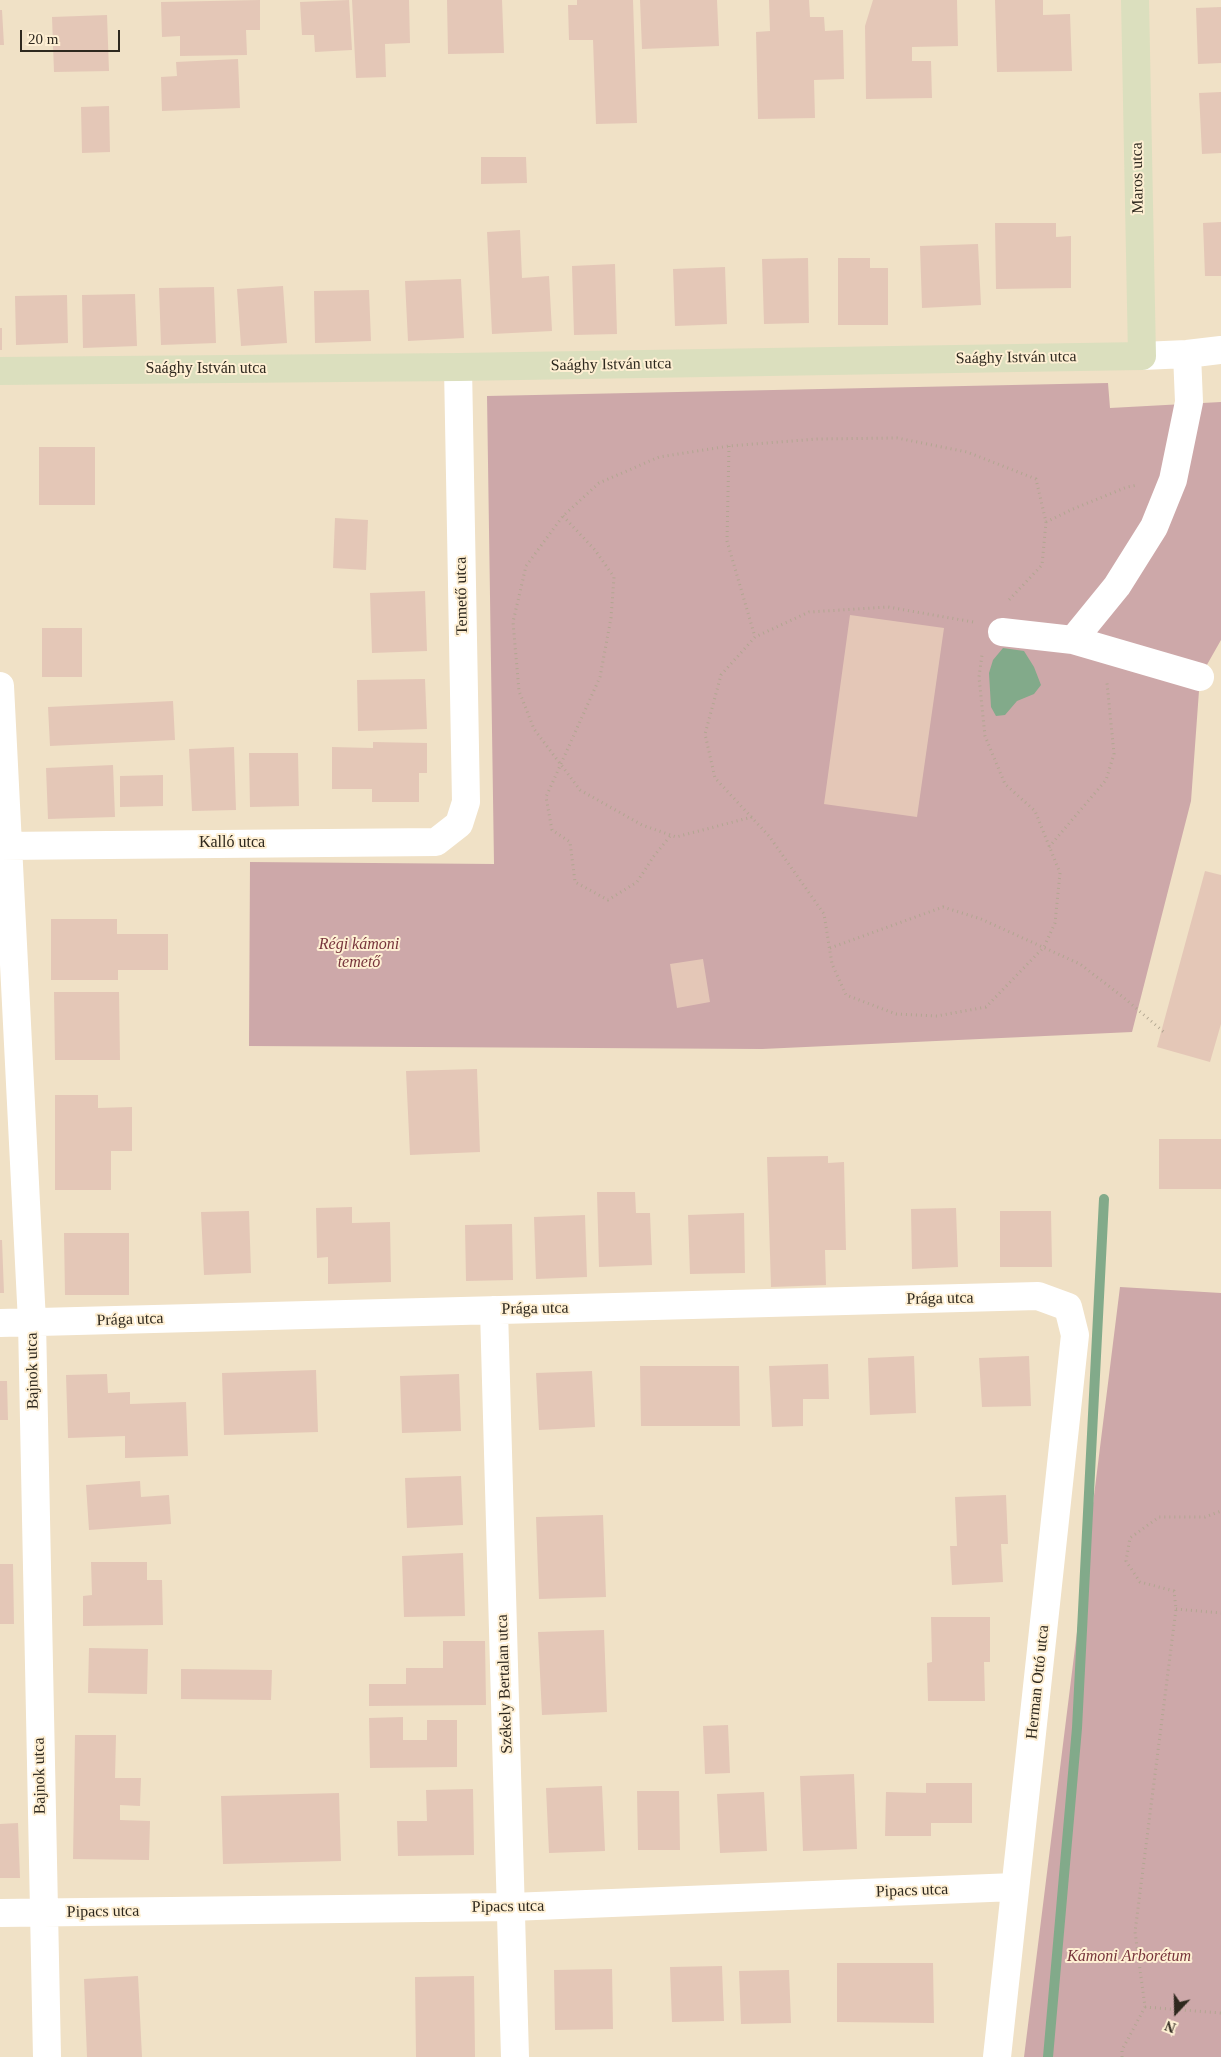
<!DOCTYPE html>
<meta charset="utf-8">
<style>
body{margin:0}
#map{position:relative;width:1221px;height:2057px;overflow:hidden;background:#f0e1c6;font-family:Georgia,serif}
canvas{display:block}
.north{position:absolute;left:1151px;top:1987px;width:50px;height:50px;-webkit-text-stroke:4px #feefd3;paint-order:stroke;rotate:201deg;font-size:14px;font-weight:700;line-height:20px;text-align:center;color:#2e281e}
.north::after{content:'';display:block;margin:auto;width:18px;height:22px;background:#2e281e;clip-path:polygon(50% 0,100% 100%,50% 72%,0 100%)}
.scale{position:absolute;left:20px;top:30px;width:100px;height:22px;box-sizing:border-box;border:2px solid #2e281e;border-top:0;padding-left:6px;font-size:15px;line-height:18px;white-space:nowrap;color:#2e281e;-webkit-text-stroke:4px #feefd3;paint-order:stroke}
</style>
<div id="map">
<canvas width="1221" height="2057"></canvas>
<div class="north">N</div>
<div class="scale">20 m</div>
</div>
<script>
const g = document.querySelector('canvas').getContext('2d');
g.lineJoin = 'round';
function fill(path, color) {
  g.fillStyle = color;
  g.fill(path, 'evenodd');
}
function poly(rows) {
  const path = new Path2D();
  for (const r of rows) {
    path.moveTo(r[0], r[1]);
    for (let i = 2; i < r.length; i += 2) path.lineTo(r[i], r[i + 1]);
  }
  return path;
}
function trace(path, color, width, dash) {
  g.strokeStyle = color;
  g.lineWidth = width;
  g.lineCap = dash ? 'butt' : 'round';
  g.setLineDash(dash || []);
  g.stroke(path);
}
function drawText(font, color, halo, rows, align = 'center') {
  g.font = font + ' Georgia,serif';
  g.lineWidth = 4;
  g.setLineDash([]);
  g.textBaseline = 'middle';
  g.strokeStyle = halo;
  g.fillStyle = color;
  for (const [text, x, y, turn = 0] of rows) {
    g.save();
    g.translate(x, y);
    g.rotate((+turn || 0) * Math.PI / 180);
    g.textAlign = isNaN(turn) ? turn : align;
    if (halo) g.strokeText(text, 0, 0);
    g.fillText(text, 0, 0);
    g.restore();
  }
}
fill(poly([
 [1108,383,1110,408,1221,402,1221,640,1200,677,1191,801,1132,1032,762,1049,249,1046,250,862,494,864,487,396],
 [1120,1287,1221,1293,1221,2057,1024,2057]
]), '#cda8a9');
fill(poly([
 [1003,648,1024,651,1034,667,1041,685,1034,694,1017,701,1005,715,996,716,991,707,989,673,993,660]
]), '#82aa8a');
trace(poly([
 [1048,2057,1077,1728,1104,1199]
]), '#82aa8a', 10);
fill(poly([
 [260,0,260,30,246,30,247,55,180,56,180,36,162,37,161,2],
 [349,0,352,50,315,52,314,35,302,35,300,2],
 [352,0,409,0,410,43,385,44,386,77,356,78],
 [447,0,502,0,504,53,448,54],
 [577,0,633,0,637,123,596,124,593,40,569,40,568,5,577,5],
 [640,0,717,0,719,46,642,49],
 [769,0,809,0,810,17,824,17,825,31,843,30,844,79,814,80,815,118,758,119,756,32,770,31],
 [873,0,957,0,958,46,912,47,912,61,931,61,932,98,866,99,865,26],
 [995,0,1043,0,1043,15,1070,14,1072,71,997,72],
 [1221,7,1221,63,1198,64,1196,8],
 [0,10,2,10,4,45,0,45],
 [107,15,109,71,54,72,52,17],
 [238,59,240,108,162,111,161,77,177,76,176,62],
 [1221,92,1221,153,1202,154,1199,93],
 [109,106,110,152,82,153,81,107],
 [481,157,526,157,527,183,481,184],
 [1221,222,1221,276,1205,276,1203,223],
 [995,223,1056,223,1056,237,1071,236,1071,288,996,289],
 [520,230,522,278,549,276,552,331,492,334,487,232],
 [978,244,981,305,922,308,920,246],
 [808,258,809,323,764,324,762,259],
 [838,258,870,258,870,268,888,268,888,325,838,325],
 [615,264,617,334,574,335,572,266],
 [725,267,727,324,675,326,673,269],
 [461,279,464,338,408,341,405,281],
 [283,286,287,343,241,346,237,289],
 [214,287,216,343,161,345,159,288],
 [369,290,371,341,315,343,314,291],
 [135,294,137,346,83,348,82,295],
 [67,295,68,343,16,345,15,296],
 [0,328,2,328,2,350,0,350],
 [39,447,95,447,95,505,39,505],
 [335,518,368,520,366,570,333,568],
 [425,591,427,651,372,653,370,593],
 [850,615,944,628,917,817,824,804],
 [42,628,82,628,82,677,42,677],
 [425,679,427,729,358,731,357,680],
 [173,701,175,740,50,746,48,707],
 [373,742,427,743,427,773,419,773,419,802,372,802,372,789,332,789,332,747,373,748],
 [234,747,236,810,192,811,189,749],
 [249,753,298,753,299,806,250,807],
 [113,765,115,817,48,819,46,768],
 [163,775,163,806,120,807,120,776],
 [1205,871,1221,875,1221,1024,1210,1062,1157,1047],
 [51,919,117,919,117,934,168,934,168,970,118,970,118,980,51,980],
 [703,959,710,1002,677,1008,670,964],
 [54,992,119,992,120,1060,55,1060],
 [477,1069,480,1152,410,1155,406,1071],
 [55,1095,98,1095,98,1108,132,1107,132,1151,111,1151,111,1190,55,1190],
 [1159,1139,1221,1139,1221,1189,1159,1189],
 [828,1156,828,1163,844,1162,846,1250,825,1250,826,1285,771,1287,767,1157],
 [597,1192,635,1192,636,1213,650,1213,652,1265,599,1267],
 [352,1207,352,1223,390,1222,391,1282,328,1284,328,1257,317,1258,316,1208],
 [956,1208,958,1267,912,1269,911,1209],
 [249,1211,251,1273,204,1275,201,1212],
 [1000,1211,1051,1211,1052,1267,1000,1267],
 [744,1213,745,1273,690,1274,688,1215],
 [585,1215,587,1277,536,1279,534,1217],
 [512,1224,513,1280,466,1281,465,1225],
 [64,1233,129,1233,129,1295,65,1295],
 [0,1240,2,1240,4,1293,0,1293],
 [914,1356,916,1413,870,1415,868,1358],
 [1029,1356,1031,1406,982,1407,979,1358],
 [828,1364,829,1399,803,1399,803,1426,772,1427,769,1366],
 [640,1366,739,1366,740,1426,641,1426],
 [316,1370,318,1432,224,1435,222,1373],
 [592,1371,595,1427,539,1430,536,1373],
 [107,1374,108,1393,130,1392,130,1404,186,1402,188,1456,125,1458,125,1436,68,1438,66,1375],
 [459,1374,461,1431,402,1433,400,1376],
 [0,1381,7,1381,8,1420,0,1420],
 [461,1476,463,1525,407,1528,405,1478],
 [140,1481,141,1497,169,1495,171,1524,89,1530,86,1485],
 [1006,1495,1008,1544,1001,1544,1003,1582,952,1585,950,1546,957,1546,955,1497],
 [603,1515,606,1597,539,1599,536,1517],
 [463,1553,465,1616,404,1617,402,1556],
 [91,1562,147,1562,147,1580,162,1580,163,1625,83,1626,83,1596,92,1595],
 [0,1564,13,1564,14,1624,0,1624],
 [931,1617,990,1617,990,1662,984,1662,985,1701,928,1701,927,1663,932,1662],
 [604,1630,607,1712,542,1715,538,1632],
 [443,1641,485,1641,486,1705,369,1706,369,1684,406,1684,406,1668,443,1668],
 [89,1648,148,1649,147,1694,88,1693],
 [181,1669,272,1670,271,1700,181,1699],
 [403,1717,403,1740,427,1740,427,1720,457,1720,457,1767,370,1768,369,1718],
 [728,1725,730,1773,705,1774,703,1726],
 [75,1735,116,1735,115,1778,141,1778,140,1806,120,1805,120,1820,150,1821,149,1860,73,1859],
 [854,1774,857,1849,803,1851,800,1776],
 [926,1783,972,1783,972,1823,931,1823,931,1836,885,1836,886,1792,926,1793],
 [602,1786,605,1851,549,1853,546,1788],
 [473,1789,474,1855,398,1856,397,1821,427,1821,426,1790],
 [637,1791,679,1791,680,1850,638,1850],
 [764,1792,767,1851,720,1853,717,1794],
 [339,1793,341,1861,223,1864,221,1796],
 [18,1823,20,1878,0,1878,0,1824],
 [837,1963,933,1963,934,2023,837,2022],
 [722,1966,724,2021,672,2022,670,1967],
 [612,1969,613,2029,555,2030,554,1970],
 [789,1970,791,2023,741,2024,739,1971],
 [138,1976,142,2057,87,2057,84,1979],
 [474,1976,475,2057,416,2057,415,1977]
]), '#e4c7b7');
trace(poly([
 [729,446,727,541,755,637],
 [563,516,595,550,614,577,611,618,600,677,546,797,552,830,570,842,575,882,608,900,637,882,654,856,671,835],
 [1046,522,1073,509,1127,487,1138,485],
 [973,622,888,607,809,612,755,637,721,675,705,734,715,778,769,836,824,914,832,964,846,995,896,1014,937,1016,986,1007,1044,947,1055,923,1060,873,1035,811,1005,784,985,736,979,677,982,655],
 [752,817,676,837,642,825,580,790,534,729,519,691,513,622,526,566,563,516,599,483,659,457,729,446,817,439,897,438,967,452,1036,479,1046,522,1042,565,1007,602],
 [1049,847,1106,780,1114,754,1107,683],
 [830,948,943,907,981,919,1080,964,1123,997,1165,1033],
 [1176,1609,1221,1613],
 [1145,2007,1221,2013],
 [1122,2057,1122,2050,1145,2007,1135,1932,1176,1609,1174,1591,1140,1582,1126,1561,1130,1538,1159,1517,1205,1517,1221,1511]
]), '#b2a691', 3, [1, 4]);
trace(poly([
 [1142,356,1187,354,1221,350],
 [1002,632,1073,640,1117,586,1154,527,1173,480,1189,402,1187,354],
 [1073,640,1200,677],
 [0,686,32,1322,47,2057],
 [0,846,436,842,459,824,466,802,458,367],
 [494,1310,515,2057],
 [0,1323,1038,1296,1068,1307,1075,1335,997,2057],
 [0,1913,511,1907,1015,1887]
]), '#fff', 28);
trace(poly([
 [0,371,458,367,1142,356,1135,0]
]), '#dbdfbe', 28);
drawText('16px', '#2e281e', '#feefd3', [
 ["Maros utca",1138,178,-91],
 ["Saághy István utca",1016,358,-1],
 ["Saághy István utca",611,365,-1],
 ["Saághy István utca",206,369],
 ["Temető utca",462,596,-91],
 ["Kalló utca",232,843],
 ["Prága utca",940,1299,-1],
 ["Prága utca",535,1309,-1],
 ["Prága utca",130,1320,-2],
 ["Bajnok utca",33,1371,-91],
 ["Herman Ottó utca",1038,1682,-84],
 ["Székely Bertalan utca",505,1684,-92],
 ["Bajnok utca",40,1776,-91],
 ["Pipacs utca",912,1891,-2],
 ["Pipacs utca",508,1907,-1],
 ["Pipacs utca",103,1912,-1]
]);
drawText('italic 16px', '#77343b', '#feefd3', [
 ["Régi kámoni",359,945],
 ["temető",359,963],
 ["Kámoni Arborétum",1129,1957]
]);
</script>
